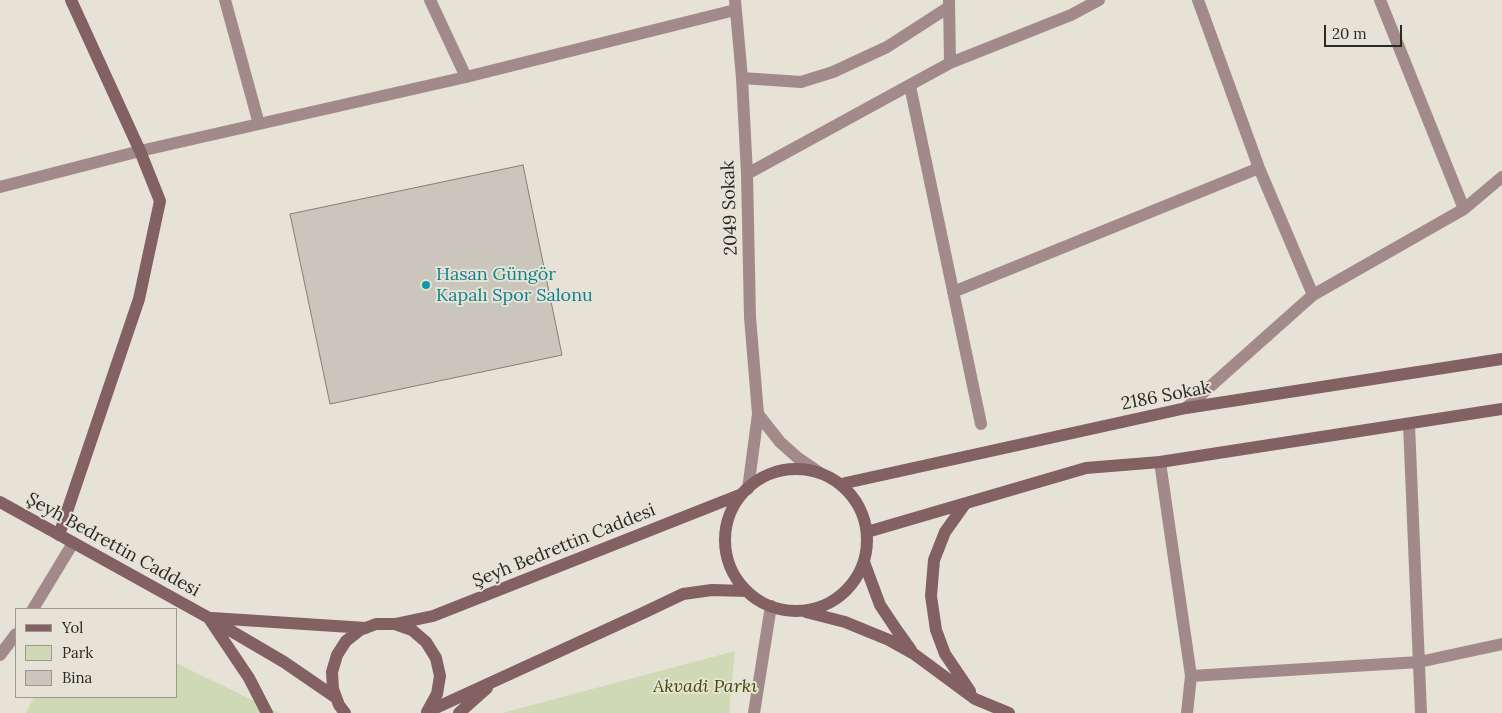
<!DOCTYPE html>
<meta charset="utf-8">
<style>
body{margin:0}
#map{position:relative;width:1502px;height:713px;overflow:hidden;background:#e6e2d6;font-family:Lora,serif}
canvas{display:block}
.legend{position:absolute;left:15px;top:608px;width:162px;height:90px;box-sizing:border-box;background:#e6e2d6;border:1px solid #9b988f;margin:0;padding:6px 9px;list-style:none;font-size:15px;color:#2b2925}
.legend li{display:flex;align-items:center;gap:10px;height:25px}
.legend b{width:25px;border:1px solid #9b988f}
.scale{position:absolute;left:1324px;top:25px;width:78px;height:22px;box-sizing:border-box;border:2px solid #2b2925;border-top:0;padding-left:6px;font-size:15px;line-height:18px;white-space:nowrap;color:#2b2925;-webkit-text-stroke:4px #e6e2d6;paint-order:stroke}
</style>
<div id="map">
<canvas width="1502" height="713"></canvas>
<ul class="legend">
<li><b style="height:6px;background:#836061"></b>Yol</li>
<li><b style="height:14px;background:#cfd9b5"></b>Park</li>
<li><b style="height:14px;background:#cac6bb"></b>Bina</li>
</ul>
<div class="scale">20 m</div>
</div>
<script>
const g = document.querySelector('canvas').getContext('2d');
g.lineJoin = 'round';
function fill(path, color) {
  g.fillStyle = color;
  g.fill(path, 'evenodd');
}
function poly(rows) {
  const path = new Path2D();
  for (const r of rows) {
    if (r.length === 3) {
      path.moveTo(r[0] + r[2], r[1]);
      path.arc(r[0], r[1], r[2], 0, 2 * Math.PI);
      continue;
    }
    path.moveTo(r[0], r[1]);
    for (let i = 2; i < r.length; i += 2) path.lineTo(r[i], r[i + 1]);
  }
  return path;
}
function trace(path, color, width, dash) {
  g.strokeStyle = color;
  g.lineWidth = width;
  g.lineCap = dash ? 'butt' : 'round';
  g.setLineDash(dash || []);
  g.stroke(path);
}
function drawText(font, color, halo, rows, align = 'center') {
  g.font = font + ' Lora,serif';
  g.lineWidth = 4;
  g.setLineDash([]);
  g.textBaseline = 'middle';
  g.strokeStyle = halo;
  g.fillStyle = color;
  for (const [text, x, y, turn = 0] of rows) {
    g.save();
    g.translate(x, y);
    g.rotate((+turn || 0) * Math.PI / 180);
    g.textAlign = isNaN(turn) ? turn : align;
    if (halo) g.strokeText(text, 0, 0);
    g.fillText(text, 0, 0);
    g.restore();
  }
}
fill(poly([
 [735,651,729,713,502,713],
 [176,663,279,713,26,713,34,697,176,697]
]), '#cfd9b5');
const building = poly([
 [523,165,562,355,330,404,290,214,523,165]
]);
fill(building, '#cac6bb');
trace(building, '#837f75', 1);
trace(poly([
 [225,0,259,124],
 [430,0,466,77],
 [735,0,742,78,747,174,750,317,758,414,748,489],
 [949,0,950,63],
 [1198,0,1259,168,1313,295],
 [1380,0,1464,209],
 [742,78,801,82,833,72,887,47,949,7],
 [910,86,981,424],
 [747,174,950,63,1071,15,1099,0],
 [0,187,140,151,466,77,735,10],
 [953,292,1259,168],
 [1186,408,1313,295,1464,209,1502,177],
 [758,414,780,442,798,458,820,473],
 [1409,424,1421,713],
 [1160,462,1191,676,1187,713],
 [33,609,73,543],
 [0,655,16,634],
 [1191,676,1419,662,1502,644],
 [754,713,771,606]
]), '#a38a8a', 12);
trace(poly([
 [796,540,71],
 [841,484,1186,408,1502,359],
 [0,502,209,618,284,662,335,697],
 [965,504,945,532,934,560,931,596,936,630,945,654,970,691],
 [867,532,1086,468,1160,462,1502,409],
 [59,535,139,299,160,201,140,151,71,0],
 [864,562,880,605,896,629,911,650],
 [806,612,845,622,889,640,914,654,975,699,1009,713],
 [212,618,366,628],
 [210,620,249,678,267,713],
 [395,624,433,616,742,494],
 [429,711,643,613,683,594,712,590,747,591],
 [345,713,339,705,333,689,332,672,337,655,346,641,360,630,376,624,395,624,412,630,426,642,436,658,440,676,437,694,427,712],
 [459,713,487,688]
]), '#836061', 12);
for (const [x, y, r, color] of [
 [426,285,5,"#0f9aa8"]
]) {
  const dot = new Path2D();
  dot.arc(x, y, r, 0, 2 * Math.PI);
  g.fillStyle = color;
  g.fill(dot);
  trace(dot, '#e6e2d6', 2);
}
drawText('18px', '#2b2925', '#e6e2d6', [
 ["2049 Sokak",730,208,-92],
 ["2186 Sokak",1166,396,-11],
 ["Şeyh Bedrettin Caddesi",113,545,29],
 ["Şeyh Bedrettin Caddesi",564,546,-22]
]);
drawText('18px', '#0d838f', '#e6e2d6', [
 ["Hasan Güngör",436,275],
 ["Kapalı Spor Salonu",436,296]
], 'left');
drawText('italic 18px', '#414e00', '#e6e2d6', [
 ["Akvadi Parkı",705,687]
]);
</script>
